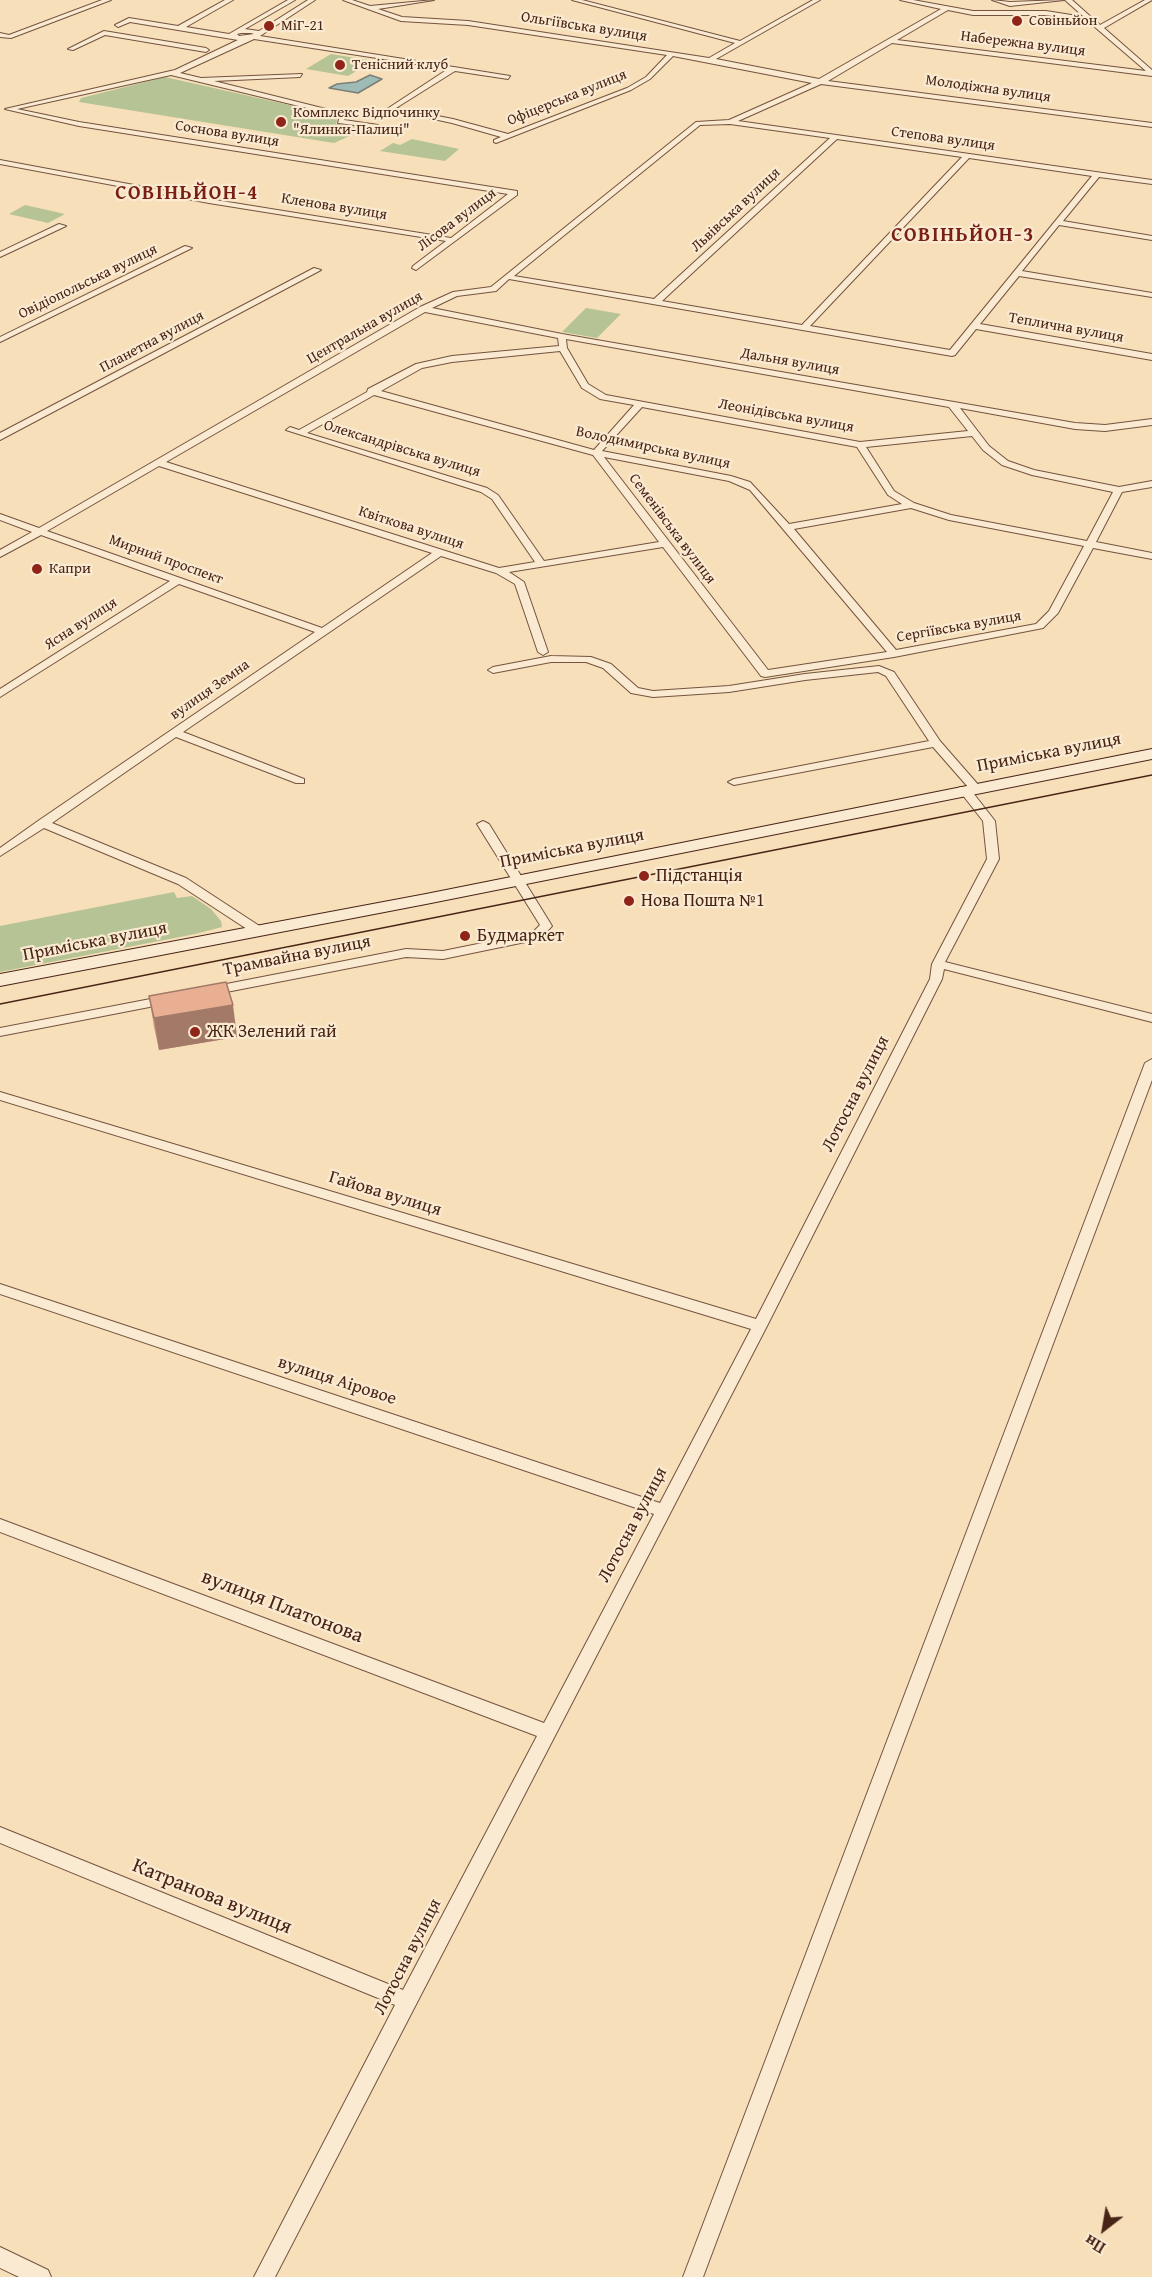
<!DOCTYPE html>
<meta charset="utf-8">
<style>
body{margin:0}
#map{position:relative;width:1152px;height:2277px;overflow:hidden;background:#f7dfb9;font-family:"Gentium Book Plus",serif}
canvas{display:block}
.north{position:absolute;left:1074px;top:2199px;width:60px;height:60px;-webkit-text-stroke:4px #faead2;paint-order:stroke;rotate:211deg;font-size:16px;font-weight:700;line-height:24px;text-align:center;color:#482416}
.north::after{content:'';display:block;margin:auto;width:21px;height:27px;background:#482416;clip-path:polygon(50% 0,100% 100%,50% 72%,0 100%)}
</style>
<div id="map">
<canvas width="1152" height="2277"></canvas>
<div class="north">Пн</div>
</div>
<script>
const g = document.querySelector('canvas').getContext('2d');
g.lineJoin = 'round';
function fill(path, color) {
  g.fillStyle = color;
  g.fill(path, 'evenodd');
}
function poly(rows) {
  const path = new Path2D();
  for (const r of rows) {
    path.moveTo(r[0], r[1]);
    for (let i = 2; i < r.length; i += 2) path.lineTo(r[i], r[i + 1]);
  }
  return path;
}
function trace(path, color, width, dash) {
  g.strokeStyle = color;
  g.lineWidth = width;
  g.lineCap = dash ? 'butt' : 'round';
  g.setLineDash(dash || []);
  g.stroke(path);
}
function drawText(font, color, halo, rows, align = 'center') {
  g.font = font + ' "Gentium Book Plus",serif';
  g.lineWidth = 4.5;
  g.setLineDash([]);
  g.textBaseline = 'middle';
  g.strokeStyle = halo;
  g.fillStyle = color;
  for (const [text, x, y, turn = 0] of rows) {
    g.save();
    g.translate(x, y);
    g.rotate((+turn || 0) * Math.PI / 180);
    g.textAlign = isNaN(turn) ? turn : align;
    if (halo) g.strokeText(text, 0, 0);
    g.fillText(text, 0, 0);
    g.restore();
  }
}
fill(poly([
 [331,54,374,61,348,76,306,69],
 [165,77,338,116,336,124,356,126,349,132,354,134,334,143,79,102,81,98],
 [412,139,459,149,445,161,380,151,393,143,400,145],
 [25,205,65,214,48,223,9,214],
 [586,308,621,314,597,338,562,332],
 [174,892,177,898,192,896,211,909,221,921,222,927,195,934,0,972,0,926]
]), '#b6c394');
const water = poly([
 [370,75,382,79,358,93,329,88,337,84,356,82,370,75]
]);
fill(water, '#9ebcb5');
trace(water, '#7c7f75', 1.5);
const street = poly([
 [102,0,111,0,11,38,0,37,0,33,9,35,102,0],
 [225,0,233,0,186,27,229,34,288,0,295,0,245,29,259,31,308,0,315,0,260,36,510,76,508,79,455,71,396,108,453,119,508,134,627,88,646,77,667,55,468,25,401,21,343,0,352,0,370,6,434,0,378,9,402,17,468,21,709,58,735,43,572,0,582,0,740,41,813,0,820,0,716,59,819,79,941,9,900,0,913,0,973,11,1046,11,1084,17,1065,0,1072,0,1100,25,1145,0,1152,0,1104,28,1152,70,1152,76,892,43,828,81,1152,123,1152,127,821,84,738,121,1152,180,1152,184,1099,177,1063,221,1152,236,1152,240,1059,225,1022,271,1152,293,1152,297,1019,276,980,324,1152,354,1152,360,976,329,955,355,952,356,509,279,496,291,457,296,432,308,562,334,1075,423,1105,425,1152,419,1152,425,1105,431,1075,429,960,408,989,446,1008,461,1034,470,1119,487,1152,481,1152,487,1122,492,1096,542,1152,553,1152,559,1093,548,1058,613,1043,628,894,657,765,677,761,676,663,547,509,572,524,582,548,652,543,655,538,652,515,584,496,573,441,556,183,732,304,779,304,783,296,783,176,737,52,823,186,878,261,927,263,930,261,933,253,933,178,884,44,828,0,856,0,848,38,821,315,632,179,584,0,697,0,689,170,581,41,535,0,557,0,550,32,532,0,520,0,514,39,528,420,307,453,292,491,287,696,122,729,120,812,83,673,56,650,79,631,90,496,143,494,142,494,140,501,137,452,123,387,109,448,69,254,39,180,73,201,78,302,74,300,77,214,81,346,114,344,120,378,125,380,128,338,123,340,116,171,75,17,109,79,122,517,191,517,195,416,270,412,268,413,266,446,241,209,203,0,164,0,160,209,199,451,238,508,194,79,126,5,109,175,70,238,40,130,22,118,27,115,25,129,18,178,26,225,0],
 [948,10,973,15,1046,15,1089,22,1146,71,897,40,948,10],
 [241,33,251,33,254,34,239,36,237,34,241,33],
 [730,124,830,138,654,299,514,276,700,125,730,124],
 [837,139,962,157,802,325,662,301,837,139],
 [969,158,1092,176,950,350,810,326,969,158],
 [425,312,558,338,559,346,452,356,416,364,368,389,367,392,299,430,290,427,286,430,481,492,492,499,535,562,499,568,166,462,425,312],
 [566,339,949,407,968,431,860,442,606,395,588,384,567,348,566,339],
 [560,351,582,388,600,399,634,405,594,450,381,391,422,368,452,362,560,351],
 [374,395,593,455,659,542,544,561,498,495,487,488,307,433,374,395],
 [642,407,857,447,888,495,902,504,789,524,750,482,731,476,602,451,642,407],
 [972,436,983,450,1002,465,1032,475,1113,492,1087,541,951,515,914,503,894,491,866,447,972,436],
 [604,457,729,481,750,490,887,652,768,670,604,457],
 [159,466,432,553,322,628,47,531,159,466],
 [911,508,949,520,1084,546,1049,611,1036,624,896,650,794,529,911,508],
 [992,0,1010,2,1064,0,1010,6,992,0],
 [104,31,206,48,209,50,206,52,105,35,73,50,68,49,104,31],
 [59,224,66,226,0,257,0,252,59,224],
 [185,246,192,248,0,342,0,337,185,246],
 [314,268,321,270,0,440,0,433,314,268],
 [551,656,591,657,611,664,638,688,653,691,729,686,805,674,879,666,894,672,940,741,981,788,975,791,970,789,995,821,999,859,945,962,1152,1014,1152,1022,944,969,942,979,767,1326,275,2277,254,2277,395,2005,0,1843,0,1827,403,1990,537,1736,0,1532,0,1519,544,1723,654,1514,0,1294,0,1284,660,1503,751,1329,0,1100,0,1092,756,1319,930,979,932,964,987,859,983,821,958,789,960,787,968,787,933,747,734,785,728,782,734,779,929,741,886,676,878,672,805,680,729,692,653,697,631,693,603,668,586,662,551,662,493,673,488,670,493,667,551,656],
 [483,821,489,824,552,926,540,939,443,959,406,957,211,995,205,991,211,987,406,949,443,951,532,933,540,925,477,824,483,821],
 [166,996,172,1000,170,1003,0,1036,0,1028,166,996],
 [1152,1059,1152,1080,703,2277,683,2277,1145,1063,1152,1059],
 [0,2247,48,2270,51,2277,19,2277,0,2268,0,2247]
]);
const secondary = poly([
 [1152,749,1152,759,426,904,0,986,0,974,426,894,1152,749]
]);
trace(street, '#74533f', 2);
trace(secondary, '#482416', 2);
fill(street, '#faead2');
fill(secondary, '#faead2');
trace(poly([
 [0,1004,1152,775]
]), '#482416', 1.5);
fill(poly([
 [149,996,237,1037,159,1050,154,1027]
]), '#c8967e');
fill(poly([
 [233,1005,237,1037,159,1050,154,1018]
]), '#a37a67');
const building = poly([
 [226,982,233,1005,154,1018,149,996,226,982]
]);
fill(building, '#e9af93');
trace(building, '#a37a67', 1.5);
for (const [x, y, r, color] of [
 [1017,21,6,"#8f2418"],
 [269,26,6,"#8f2418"],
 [340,65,6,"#8f2418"],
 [281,122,6,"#8f2418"],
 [37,569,6,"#8f2418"],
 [644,876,6,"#8f2418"],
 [629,901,6,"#8f2418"],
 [465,936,6,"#8f2418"],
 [195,1032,6,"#8f2418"]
]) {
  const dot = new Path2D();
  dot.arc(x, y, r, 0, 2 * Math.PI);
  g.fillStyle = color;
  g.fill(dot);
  trace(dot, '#faead2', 2);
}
drawText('15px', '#482416', '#faead2', [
 ["Совіньйон",1029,21],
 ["МіГ-21",281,26],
 ["Тенісний клуб",352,65],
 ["Комплекс Відпочинку",293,113],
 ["\"Ялинки-Палиці\"",293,130],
 ["Капри",49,569]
], 'left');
drawText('15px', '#482416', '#faead2', [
 ["Ольгіївська вулиця",584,27,9],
 ["Набережна вулиця",1023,44,7],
 ["Молодіжна вулиця",988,89,8],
 ["Офіцерська вулиця",567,98,-22],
 ["Соснова вулиця",227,134,9],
 ["Степова вулиця",943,139,8],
 ["Кленова вулиця",334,207,9],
 ["Львівська вулиця",736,210,-43],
 ["Лісова вулиця",457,220,-37],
 ["Овідіопольська вулиця",88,282,-26],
 ["Центральна вулиця",365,328,-30],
 ["Теплична вулиця",1066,328,10],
 ["Планетна вулиця",152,342,-28],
 ["Дальня вулиця",790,362,10],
 ["Леонідівська вулиця",786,416,10],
 ["Володимирська вулиця",653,448,12],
 ["Олександрівська вулиця",402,449,17],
 ["Квіткова вулиця",411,528,18],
 ["Семенівська вулиця",672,529,53],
 ["Мирний проспект",166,560,20],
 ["Ясна вулиця",81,624,-33],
 ["Сергіївська вулиця",959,627,-10],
 ["вулиця Земна",210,690,-35]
]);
drawText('18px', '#482416', '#faead2', [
 ["Приміська вулиця",1049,753,-11],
 ["Приміська вулиця",572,849,-11],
 ["Приміська вулиця",95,942,-11],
 ["Трамвайна вулиця",297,956,-11],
 ["Лотосна вулиця",856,1094,-63],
 ["Гайова вулиця",385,1194,17],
 ["вулиця Аіровое",337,1381,18],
 ["Лотосна вулиця",633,1525,-62],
 ["Лотосна вулиця",408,1957,-63]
]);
drawText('18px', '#482416', '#faead2', [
 ["Підстанція",656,876],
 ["Нова Пошта №1",641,901],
 ["Будмаркет",477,936],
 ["ЖК Зелений гай",207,1032]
], 'left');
g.letterSpacing = '1.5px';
drawText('bold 20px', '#7a1f14', '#faead2', [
 ["СОВІНЬЙОН-4",187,194],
 ["СОВІНЬЙОН-3",963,236]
]);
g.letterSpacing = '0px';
drawText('21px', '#482416', '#faead2', [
 ["вулиця Платонова",282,1607,21],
 ["Катранова вулиця",212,1897,22]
]);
</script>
